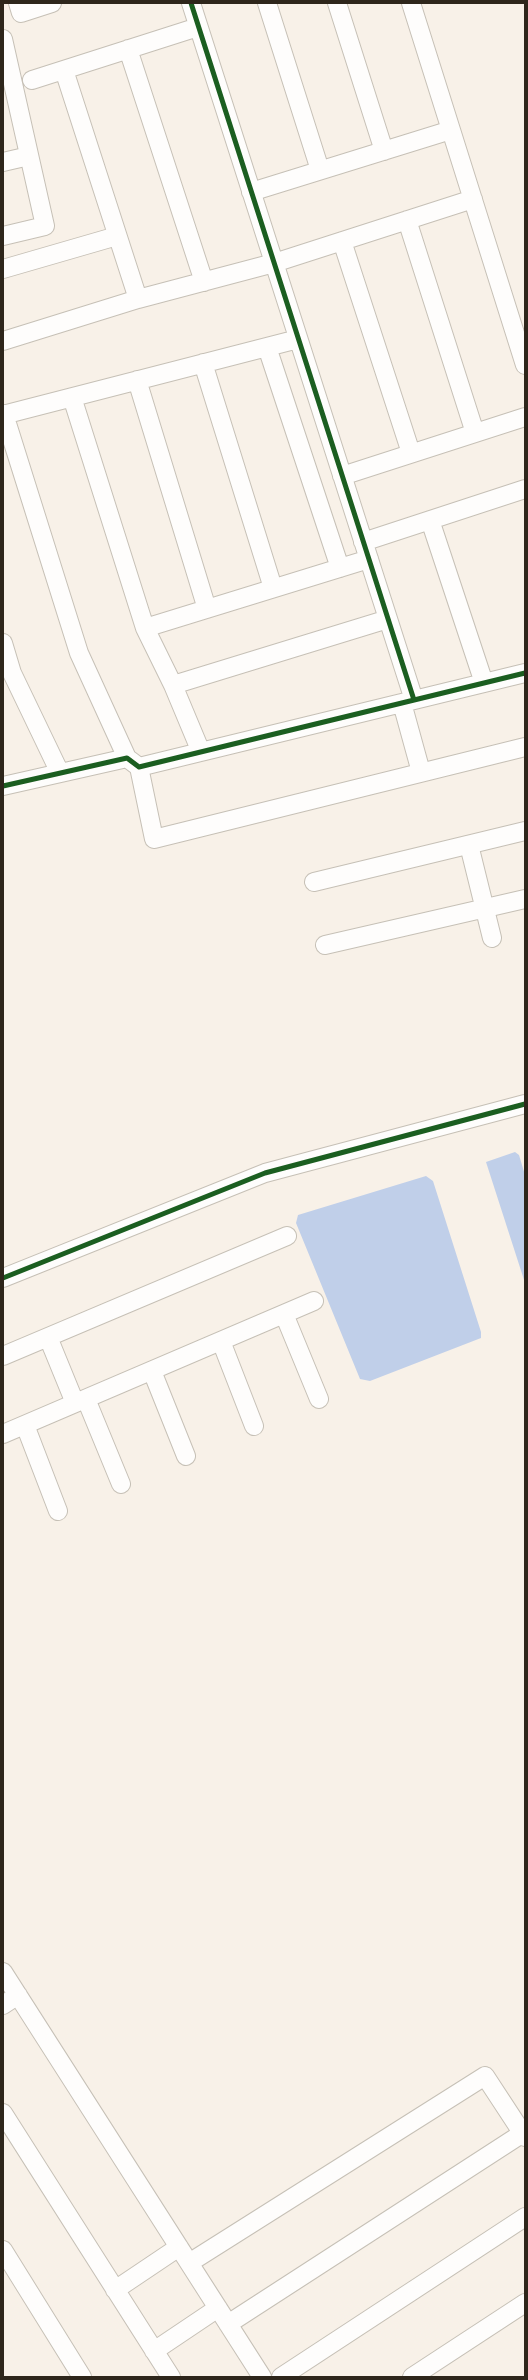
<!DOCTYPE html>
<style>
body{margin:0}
#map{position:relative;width:528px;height:2380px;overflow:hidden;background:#f8f1e8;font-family:Karla,sans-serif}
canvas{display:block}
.frame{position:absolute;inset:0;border:4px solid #2e261b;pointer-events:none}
</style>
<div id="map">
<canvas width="528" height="2380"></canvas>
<div class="frame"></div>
</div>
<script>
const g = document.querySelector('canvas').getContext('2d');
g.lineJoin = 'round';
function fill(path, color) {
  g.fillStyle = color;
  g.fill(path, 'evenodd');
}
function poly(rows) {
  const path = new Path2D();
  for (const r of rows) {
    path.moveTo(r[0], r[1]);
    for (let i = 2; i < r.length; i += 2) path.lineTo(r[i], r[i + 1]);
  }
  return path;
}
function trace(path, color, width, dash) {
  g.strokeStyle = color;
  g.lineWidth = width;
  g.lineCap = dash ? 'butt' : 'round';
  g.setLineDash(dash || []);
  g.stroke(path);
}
fill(poly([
 [515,1152,519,1155,525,1175,525,1283,486,1162],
 [426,1176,433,1181,481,1332,481,1338,370,1381,360,1379,296,1223,298,1215]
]), '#c0cfe9');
const street = poly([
 [18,3,21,13,52,3],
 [191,3,414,700],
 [267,3,320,170],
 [337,3,384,151],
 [411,3,525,365],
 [3,39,45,226,3,236],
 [128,49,204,282],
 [64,70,138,299],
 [32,80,198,27],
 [3,162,29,156],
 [251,192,451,130],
 [407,220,475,433],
 [342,241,411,453],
 [3,269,117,236],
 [3,341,138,299,274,263,473,199],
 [267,347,340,568],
 [203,363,273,588],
 [137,380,207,609],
 [72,397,145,628,173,685,201,752],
 [4,414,79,653,127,758],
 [3,415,298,339],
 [342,476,525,417],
 [430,520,484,683],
 [363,542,525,489],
 [145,628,369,559],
 [3,643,12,673,60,773],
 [173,685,388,619],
 [402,703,421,772],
 [139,767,154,839,525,747],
 [3,786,127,758,139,767,525,673],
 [469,845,492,938],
 [314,882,525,831],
 [325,945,525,899],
 [3,1278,265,1173,525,1104],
 [284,1314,319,1399],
 [48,1337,75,1403],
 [221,1341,254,1426],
 [3,1356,287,1236],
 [152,1371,186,1456],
 [86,1399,121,1484],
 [25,1425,58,1511],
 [3,1434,314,1301],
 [3,1972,262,2377],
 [3,2005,18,1995],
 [3,2113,171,2377],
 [3,2250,82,2377],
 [189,2263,485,2076,525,2137],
 [115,2290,179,2247],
 [228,2324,523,2133],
 [154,2351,218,2308],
 [281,2377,525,2217],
 [412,2377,525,2303]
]);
trace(street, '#c6c0b6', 20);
trace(street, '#fefdfc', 18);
trace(poly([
 [191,3,414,700],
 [3,786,127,758,139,767,525,673],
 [3,1278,265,1173,525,1104]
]), '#1b5e20', 5);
</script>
